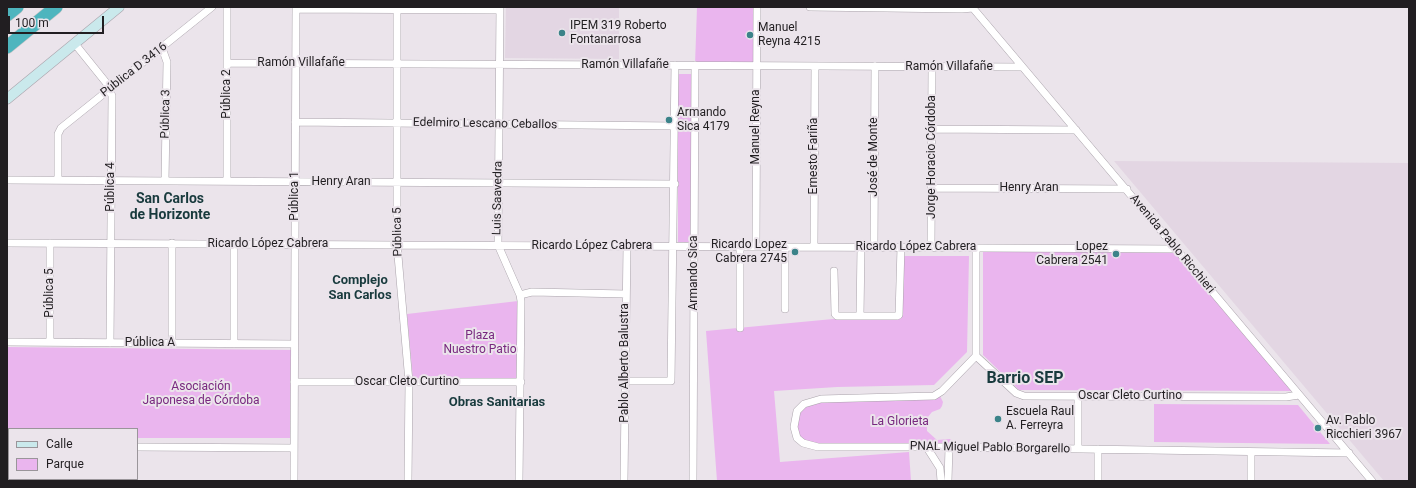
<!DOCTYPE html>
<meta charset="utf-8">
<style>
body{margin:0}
#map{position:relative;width:1416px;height:488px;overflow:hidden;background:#ebe4eb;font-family:Roboto,sans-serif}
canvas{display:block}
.frame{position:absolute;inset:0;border:8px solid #211e21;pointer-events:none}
.legend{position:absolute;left:8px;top:428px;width:130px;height:52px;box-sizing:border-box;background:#ebe4eb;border:1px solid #9a959a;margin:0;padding:5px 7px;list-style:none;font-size:12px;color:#211e21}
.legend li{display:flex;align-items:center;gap:8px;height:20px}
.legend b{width:20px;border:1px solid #9a959a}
.scale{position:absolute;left:8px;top:16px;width:96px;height:18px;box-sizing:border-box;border:2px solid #211e21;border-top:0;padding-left:5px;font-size:12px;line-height:14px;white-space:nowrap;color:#211e21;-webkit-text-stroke:3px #ebe4eb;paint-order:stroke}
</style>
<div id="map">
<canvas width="1416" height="488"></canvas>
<div class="frame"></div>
<ul class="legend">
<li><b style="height:5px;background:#cae9ec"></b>Calle</li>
<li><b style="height:11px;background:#eab5ee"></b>Parque</li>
</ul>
<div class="scale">100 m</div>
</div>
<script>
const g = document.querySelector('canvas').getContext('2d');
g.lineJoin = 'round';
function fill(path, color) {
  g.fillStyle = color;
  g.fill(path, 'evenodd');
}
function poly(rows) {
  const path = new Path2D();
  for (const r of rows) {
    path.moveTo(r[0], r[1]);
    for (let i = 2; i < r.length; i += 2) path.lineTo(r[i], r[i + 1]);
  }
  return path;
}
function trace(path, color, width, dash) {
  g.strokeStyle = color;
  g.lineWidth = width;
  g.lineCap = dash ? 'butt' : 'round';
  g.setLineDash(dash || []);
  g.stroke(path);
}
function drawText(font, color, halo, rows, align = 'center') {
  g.font = font + ' Roboto,sans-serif';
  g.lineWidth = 4;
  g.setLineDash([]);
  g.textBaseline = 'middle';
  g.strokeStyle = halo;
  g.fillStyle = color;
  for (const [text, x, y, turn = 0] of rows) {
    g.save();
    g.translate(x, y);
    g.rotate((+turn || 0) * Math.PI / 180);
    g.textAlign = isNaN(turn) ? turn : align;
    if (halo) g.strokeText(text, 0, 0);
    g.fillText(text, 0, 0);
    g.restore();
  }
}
fill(poly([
 [506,7,619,7,619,59,505,58],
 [1114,161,1409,163,1409,481,1384,481]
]), '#e3d6e3');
fill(poly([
 [697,7,757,7,757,66,695,65],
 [678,74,691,74,692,242,678,242],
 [983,248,1177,249,1296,391,1019,390,983,355],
 [901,256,969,256,967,352,934,385,837,387,774,391,780,462,909,452,911,481,717,481,706,331,833,319,901,319],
 [518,301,517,380,413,380,407,314],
 [7,347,291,350,290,438,137,438,137,429,9,429,9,479,19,479,19,481,7,481],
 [939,394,943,402,942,406,940,409,932,412,927,418,927,431,937,440,950,439,958,447,818,447,797,438,795,418,804,404],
 [1154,404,1298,405,1330,444,1154,442]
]), '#eab5ee');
const street = poly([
 [397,7,397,244,409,382,408,481],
 [500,7,498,245,520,295,521,301,519,481],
 [810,7,962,9,973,8],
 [972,7,1372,481],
 [296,9,500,10],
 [75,44,108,85,112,96,110,343],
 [162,48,167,62,165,181],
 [227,63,1022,67],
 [295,122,675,126],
 [931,129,1076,130],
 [7,180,675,184],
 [58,180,58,134,61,128,212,7],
 [227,181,227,7],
 [931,188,1127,189],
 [7,243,1177,249],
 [50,243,50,342],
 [172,243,172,343],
 [234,244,234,344],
 [756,246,757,7],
 [814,247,815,66],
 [874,247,875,66],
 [931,248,932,67],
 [976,248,976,356,942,391,934,396,821,399,804,404,797,411,794,427,797,438,803,443,818,447,949,447,1349,453],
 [834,271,835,314,837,316,897,316,899,315,901,247],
 [520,295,532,292,626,294],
 [785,309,785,247],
 [860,316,861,247],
 [740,328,740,246],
 [7,342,294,344],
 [976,356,1016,393,1024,396,1286,397,1299,395],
 [626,381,671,381,675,65],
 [294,382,521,382],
 [1078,396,1078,449],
 [926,446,940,468,941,481],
 [137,447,294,448],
 [1251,452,1251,481],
 [13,481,13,479],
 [294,481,296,7],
 [624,481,627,246],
 [693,481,695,65],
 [948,481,949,447],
 [1098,481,1098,449]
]);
const secondary = poly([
 [7,99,119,7]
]);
const highway = poly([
 [7,15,17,7],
 [7,47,56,7]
]);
trace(street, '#aaa3ab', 8);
trace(secondary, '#aaa3ab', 11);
trace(highway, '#c5c4c5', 14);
trace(street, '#fff', 7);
trace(secondary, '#cae9ec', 10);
trace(highway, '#4eb5be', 13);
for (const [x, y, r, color] of [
 [562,33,4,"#3b8389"],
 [750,35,4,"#3b8389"],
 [669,120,4,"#3b8389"],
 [795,252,4,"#3b8389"],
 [1116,254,4,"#3b8389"],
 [998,419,4,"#3b8389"],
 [1318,428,4,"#3b8389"]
]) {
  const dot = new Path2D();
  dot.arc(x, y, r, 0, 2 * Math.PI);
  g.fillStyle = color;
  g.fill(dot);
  trace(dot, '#ebe4eb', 1.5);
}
drawText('12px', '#211e21', '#ebe4eb', [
 ["IPEM 319 Roberto",570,26],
 ["Fontanarrosa",570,40],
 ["Manuel",758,28],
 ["Reyna 4215",758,42],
 ["Armando",677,113],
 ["Sica 4179",677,127],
 ["Ricardo Lopez",787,245,"right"],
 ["Cabrera 2745",787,259,"right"],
 ["Lopez",1108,247,"right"],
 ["Cabrera 2541",1108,261,"right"],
 ["Escuela Raul",1006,412],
 ["A. Ferreyra",1006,426],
 ["Av. Pablo",1326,421],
 ["Ricchieri 3967",1326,435]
], 'left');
drawText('12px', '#211e21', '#ebe4eb', [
 ["Ramón Villafañe",301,63],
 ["Ramón Villafañe",625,65],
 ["Ramón Villafañe",949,67],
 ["Pública D 3416",134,70,-38],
 ["Pública 2",227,94,-90],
 ["Pública 3",166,114,-89],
 ["Edelmiro Lescano Ceballos",485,124,1],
 ["Manuel Reyna",756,127,-90],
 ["Ernesto Fariña",814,156,-90],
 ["José de Monte",874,157,-90],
 ["Jorge Horacio Córdoba",932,157,-90],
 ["Henry Aran",341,182],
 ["Pública 4",111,187,-90],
 ["Henry Aran",1029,188],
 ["Pública 1",295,196,-90],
 ["Luis Saavedra",498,198,-89],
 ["Pública 5",398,232,-91],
 ["Ricardo López Cabrera",268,244],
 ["Avenida Pablo Ricchieri",1172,244,50],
 ["Ricardo López Cabrera",592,246],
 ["Ricardo López Cabrera",916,247],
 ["Armando Sica",694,273,-90],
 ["Pública 5",50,293,-90],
 ["Pública A",150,343],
 ["Pablo Alberto Balustra",625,363,-90],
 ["Oscar Cleto Curtino",407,382],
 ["Oscar Cleto Curtino",1130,396],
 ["PNAL Miguel Pablo Borgarello",990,448,1]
]);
drawText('12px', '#78287f', '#ebe4eb', [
 ["Plaza",480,336],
 ["Nuestro Patio",480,350],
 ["Asociación",201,387],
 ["Japonesa de Córdoba",201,401],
 ["La Glorieta",900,422]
]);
drawText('bold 13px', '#183a3d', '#ebe4eb', [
 ["Complejo",360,281],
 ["San Carlos",360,296],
 ["Obras Sanitarias",497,403]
]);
drawText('bold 14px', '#183a3d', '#ebe4eb', [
 ["San Carlos",170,199],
 ["de Horizonte",170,215]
]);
drawText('bold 16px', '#183a3d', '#ebe4eb', [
 ["Barrio SEP",1025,379]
]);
</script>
